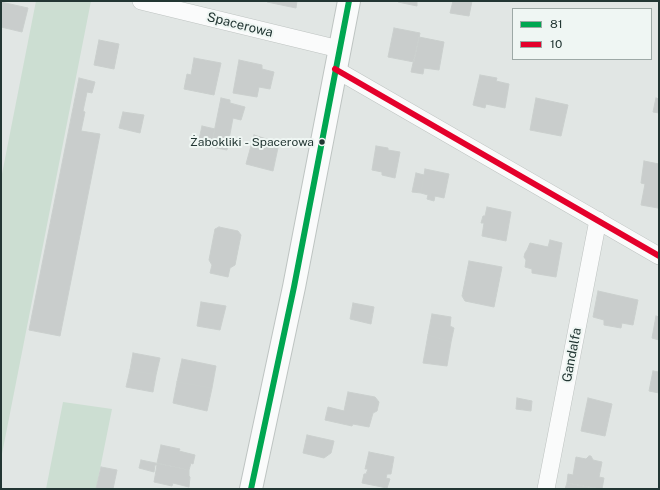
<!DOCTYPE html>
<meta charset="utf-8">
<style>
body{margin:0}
#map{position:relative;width:660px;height:490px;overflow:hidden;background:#e1e6e4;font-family:"Public Sans",sans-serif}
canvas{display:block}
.frame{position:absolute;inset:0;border:2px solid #223633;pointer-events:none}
.legend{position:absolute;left:512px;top:8px;width:140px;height:52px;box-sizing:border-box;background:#eff6f3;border:1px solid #9da9a6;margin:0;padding:5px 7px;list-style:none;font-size:12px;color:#223633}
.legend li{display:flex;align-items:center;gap:8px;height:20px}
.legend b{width:20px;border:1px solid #9da9a6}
</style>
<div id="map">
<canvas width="660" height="490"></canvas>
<div class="frame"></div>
<ul class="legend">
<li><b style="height:5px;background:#00a651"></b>81</li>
<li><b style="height:5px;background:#e4002b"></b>10</li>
</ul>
</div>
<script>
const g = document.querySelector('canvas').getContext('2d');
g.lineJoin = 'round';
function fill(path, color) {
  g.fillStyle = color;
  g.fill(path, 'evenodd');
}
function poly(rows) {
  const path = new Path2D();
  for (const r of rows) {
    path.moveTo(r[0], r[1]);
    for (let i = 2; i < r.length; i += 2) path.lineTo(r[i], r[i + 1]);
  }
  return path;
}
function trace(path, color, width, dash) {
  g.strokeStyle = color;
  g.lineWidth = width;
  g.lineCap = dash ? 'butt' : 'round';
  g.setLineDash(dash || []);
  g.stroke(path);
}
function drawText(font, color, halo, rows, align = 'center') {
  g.font = font + ' "Public Sans",sans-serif';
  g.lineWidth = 4;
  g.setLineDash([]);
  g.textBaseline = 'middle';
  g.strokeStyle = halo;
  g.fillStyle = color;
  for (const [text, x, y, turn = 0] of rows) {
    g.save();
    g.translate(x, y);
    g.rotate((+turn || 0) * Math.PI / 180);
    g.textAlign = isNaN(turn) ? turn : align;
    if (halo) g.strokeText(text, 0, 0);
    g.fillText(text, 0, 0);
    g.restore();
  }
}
fill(poly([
 [36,1,91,1,1,459,1,179],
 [63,402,112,409,96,489,46,489]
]), '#ccded2');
const building = poly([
 [267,1,297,1,296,8,267,2,267,1],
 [398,1,417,1,417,6,398,2,398,1],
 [453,1,472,1,469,16,450,13,453,1],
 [1,2,28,8,22,32,1,27,1,2],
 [394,28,420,33,414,62,388,57,394,28],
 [419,37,444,42,439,70,424,68,423,74,411,72,419,37],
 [99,40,119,44,114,69,94,65,99,40],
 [194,58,221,63,214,95,184,89,187,74,191,75,194,58],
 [239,60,262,65,262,69,274,72,270,89,259,87,257,97,233,93,239,60],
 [480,75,497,78,496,81,509,84,505,108,486,104,485,108,473,105,480,75],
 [79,78,95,82,92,93,87,92,83,111,85,112,81,131,100,134,60,336,29,330,79,78],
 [221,98,230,100,230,103,245,107,241,120,233,118,227,150,211,147,221,98],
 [536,98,568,105,561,136,530,130,536,98],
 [656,98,659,99,659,113,653,112,656,98],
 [123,112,144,115,140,133,119,128,123,112],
 [202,126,215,129,211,147,198,144,202,126],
 [254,135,279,143,273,171,246,164,254,135],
 [376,146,388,148,388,150,400,152,395,178,382,175,382,172,372,170,376,146],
 [644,161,659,164,658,208,641,205,645,184,641,183,644,161],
 [425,169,449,174,444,198,435,196,434,201,427,199,428,195,421,193,425,169],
 [416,173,424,175,421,193,412,192,416,173],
 [487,207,511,212,506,241,482,236,484,223,481,223,483,216,485,216,487,207],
 [219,227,238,231,241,235,235,265,230,268,228,277,210,273,212,265,209,260,215,229,219,227],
 [550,240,562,243,556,277,532,273,532,269,525,267,526,260,524,257,525,253,527,250,530,243,548,247,550,240],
 [469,261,502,267,494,307,465,301,462,296,469,261],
 [598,291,638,300,633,325,622,323,621,328,604,325,604,320,593,317,598,291],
 [201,302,226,306,220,330,197,326,201,302],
 [353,303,374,307,371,324,350,319,353,303],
 [432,314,451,317,450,326,454,328,451,342,428,335,432,314],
 [656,316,659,317,659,340,652,338,656,316],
 [428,335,451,342,447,366,423,363,428,335],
 [133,353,160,358,156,375,130,370,133,353],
 [182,359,216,366,212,388,177,382,182,359],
 [130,370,156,375,153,392,126,387,130,370],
 [653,371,659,372,659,393,649,391,653,371],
 [177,382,212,388,207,411,173,403,177,382],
 [348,392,375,397,379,402,377,411,373,413,369,427,353,424,352,426,325,420,328,407,344,411,348,392],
 [517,398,532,401,531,411,516,409,517,398],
 [588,398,612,404,605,436,581,431,588,398],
 [307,435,334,441,331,453,324,458,303,453,307,435],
 [161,445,180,449,179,451,195,455,193,464,191,463,189,470,157,463,161,445],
 [369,452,394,457,391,474,387,474,386,478,390,479,387,488,362,483,364,474,366,474,368,469,365,469,369,452],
 [589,456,591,456,593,460,602,462,599,477,604,478,602,489,567,483,568,474,573,475,576,457,586,459,589,456],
 [141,460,189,470,189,476,190,477,189,487,173,483,172,486,154,482,157,465,155,465,154,472,139,468,141,460],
 [101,467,117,470,113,489,96,489,101,467],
 [567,483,597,489,565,489,567,483]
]);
fill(building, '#c9cdcc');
trace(building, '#cacfcd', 1);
const street = poly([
 [141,1,339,49],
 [335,69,659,256],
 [546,489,598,220]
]);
const secondary = poly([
 [251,489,294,287,349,1]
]);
trace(street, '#bec3c1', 18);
trace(secondary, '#bec4c2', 24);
trace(street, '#fafbfb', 17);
trace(secondary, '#fafbfb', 22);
trace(poly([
 [251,489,294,287,349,1]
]), '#00a651', 6);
trace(poly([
 [335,69,659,256]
]), '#e4002b', 6);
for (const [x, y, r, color] of [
 [322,142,3.5,"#223633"]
]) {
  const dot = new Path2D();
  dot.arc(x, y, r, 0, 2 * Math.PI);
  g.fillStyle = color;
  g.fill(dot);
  trace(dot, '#eff6f3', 1.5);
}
drawText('12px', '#223633', '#eff6f3', [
 ["Żabokliki - Spacerowa",314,142]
], 'right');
drawText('13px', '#223633', '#eff6f3', [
 ["Spacerowa",240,25,14],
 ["Gandalfa",572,355,-79]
]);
</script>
